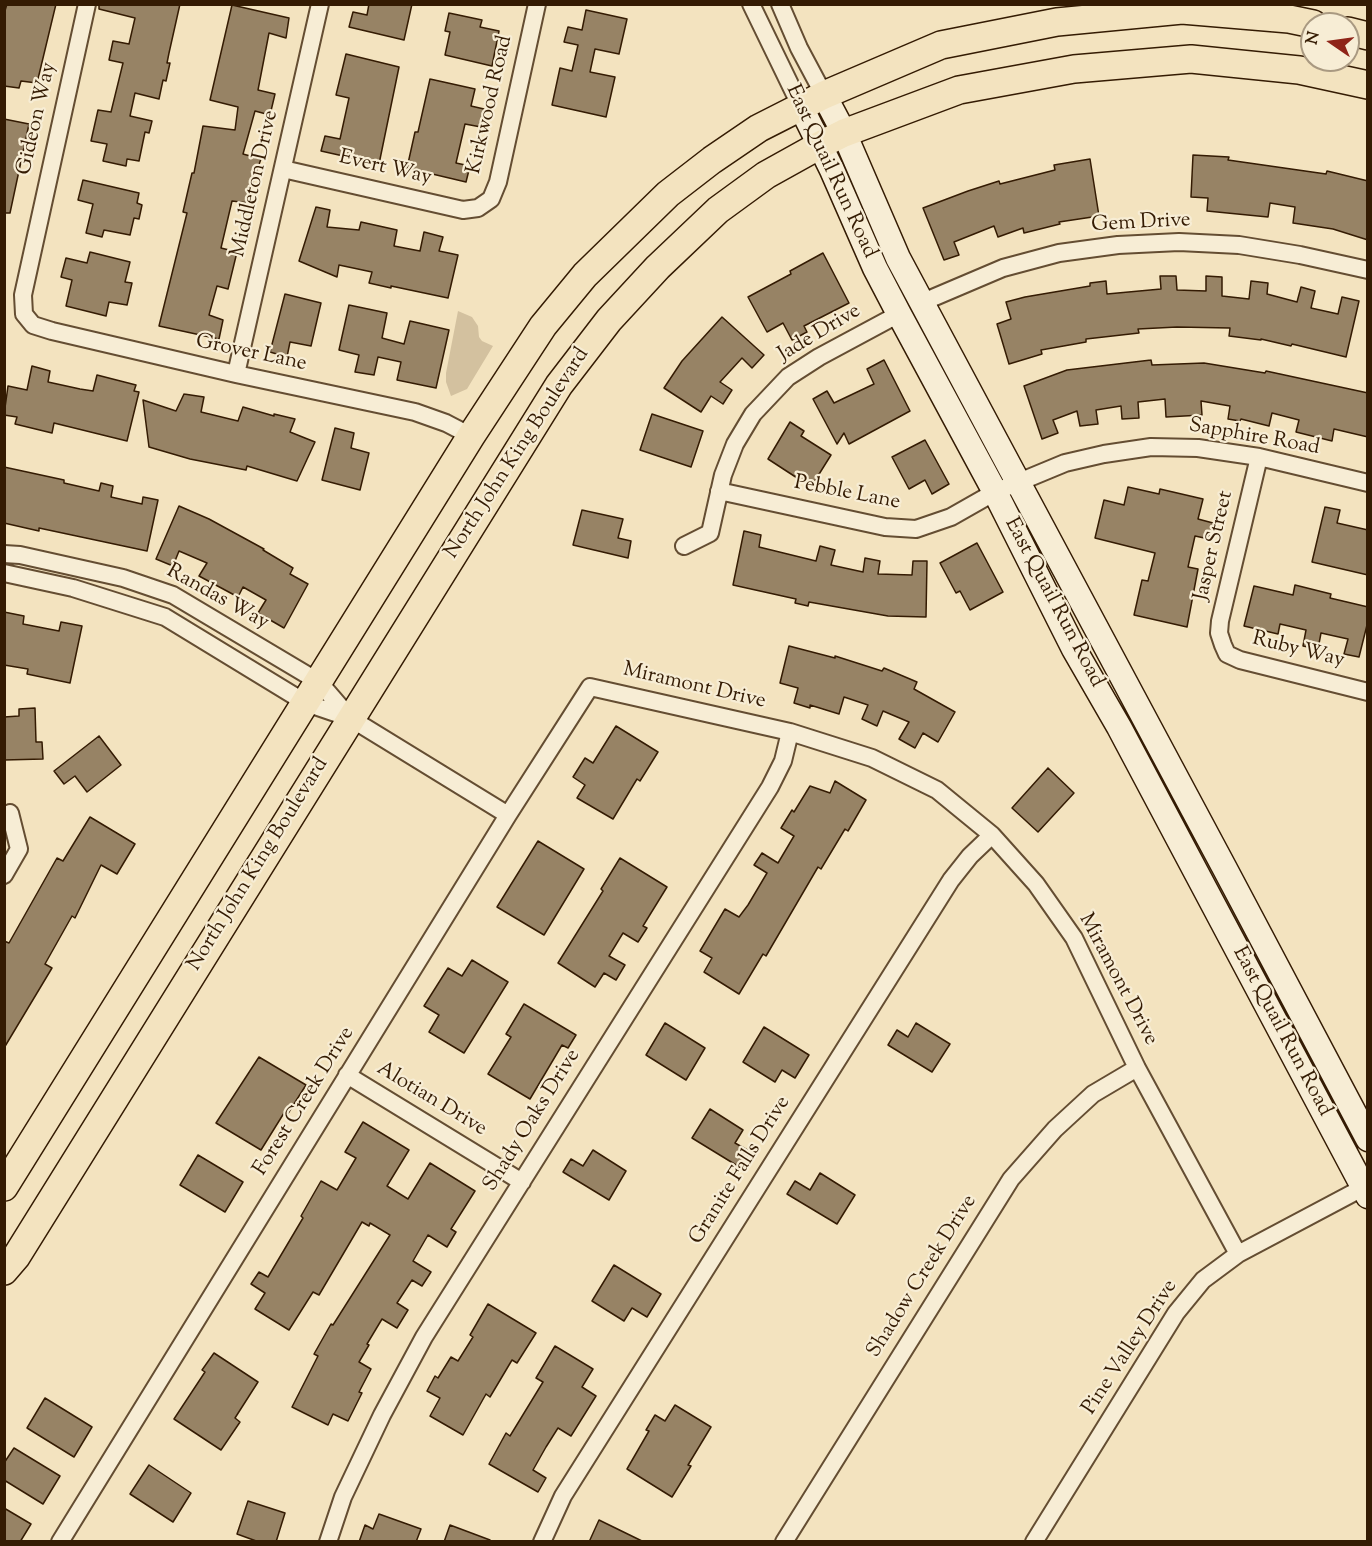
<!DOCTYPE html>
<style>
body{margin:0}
#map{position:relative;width:1372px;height:1546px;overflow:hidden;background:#f3e3bf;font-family:"Sorts Mill Goudy",serif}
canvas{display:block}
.frame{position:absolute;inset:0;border:6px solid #341b03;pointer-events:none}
.north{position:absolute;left:1300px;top:12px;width:60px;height:60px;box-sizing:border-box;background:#f7edd5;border:2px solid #a99981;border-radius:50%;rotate:283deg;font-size:16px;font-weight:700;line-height:24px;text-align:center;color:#341b03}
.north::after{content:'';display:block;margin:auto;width:21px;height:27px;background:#8f2418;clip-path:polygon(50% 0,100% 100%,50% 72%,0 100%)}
</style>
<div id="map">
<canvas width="1372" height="1546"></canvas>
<div class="frame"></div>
<div class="north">N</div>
</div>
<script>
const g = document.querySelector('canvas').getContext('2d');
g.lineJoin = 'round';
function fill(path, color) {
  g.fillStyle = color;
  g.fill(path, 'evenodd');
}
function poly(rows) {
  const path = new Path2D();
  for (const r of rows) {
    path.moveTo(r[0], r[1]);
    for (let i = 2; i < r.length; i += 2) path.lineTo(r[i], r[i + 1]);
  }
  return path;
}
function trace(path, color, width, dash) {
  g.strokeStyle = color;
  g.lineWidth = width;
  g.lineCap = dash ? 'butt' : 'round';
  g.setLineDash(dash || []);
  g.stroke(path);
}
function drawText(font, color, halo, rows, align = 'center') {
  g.font = font + ' "Sorts Mill Goudy",serif';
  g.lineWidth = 4.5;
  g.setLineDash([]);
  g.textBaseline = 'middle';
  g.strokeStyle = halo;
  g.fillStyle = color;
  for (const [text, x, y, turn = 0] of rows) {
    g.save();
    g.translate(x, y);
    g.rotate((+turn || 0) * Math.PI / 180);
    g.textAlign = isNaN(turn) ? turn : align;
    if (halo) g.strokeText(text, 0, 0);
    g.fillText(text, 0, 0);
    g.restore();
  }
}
fill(poly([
 [458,311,472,317,478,326,479,337,482,341,493,346,467,389,451,396,446,382,446,373]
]), '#d3c19f');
const building = poly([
 [7,4,56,4,37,83,21,81,19,88,4,86,4,14,7,4],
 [99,4,180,4,169,53,167,63,170,63,166,81,163,80,159,99,135,93,130,116,152,121,149,133,145,132,139,161,127,159,126,166,103,161,107,144,91,141,98,110,111,112,123,63,109,60,113,41,129,44,135,18,99,9,99,4],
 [369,4,412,4,404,40,349,27,353,12,367,15,369,4],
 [232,5,289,18,286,38,269,33,258,90,275,94,270,115,255,111,243,154,261,159,254,178,249,203,232,201,221,248,237,252,228,289,217,286,209,315,223,320,219,339,159,326,187,213,183,212,192,173,194,173,203,126,235,130,238,107,210,100,232,5],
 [586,10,627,19,619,54,595,49,590,72,615,77,606,117,552,105,560,68,572,71,578,45,564,42,568,27,582,30,586,10],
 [449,13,482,20,480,27,499,31,492,66,445,55,450,32,445,31,449,13],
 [346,54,399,67,379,164,321,151,325,136,340,139,349,98,336,95,346,54],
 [430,79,475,89,471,106,484,109,481,127,465,124,456,163,470,166,466,182,407,168,415,132,418,132,430,79],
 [4,119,29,124,10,213,4,213,4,119],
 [1193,155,1229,157,1228,160,1326,174,1327,171,1368,181,1368,240,1333,229,1293,223,1295,207,1270,203,1268,217,1207,211,1208,198,1191,197,1193,155],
 [1090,159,1099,216,1059,222,1060,224,1024,233,1023,228,998,237,994,226,954,242,959,255,944,260,923,208,968,191,999,181,1000,184,1055,170,1054,165,1090,159],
 [83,180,139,193,137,203,142,205,139,219,134,218,130,235,104,230,102,237,86,233,93,204,78,200,83,180],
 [316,207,330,210,327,227,359,230,361,222,397,230,394,246,420,251,424,232,443,237,439,251,458,255,448,298,391,286,391,288,369,283,372,272,339,265,337,277,299,261,316,207],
 [90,252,130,262,125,282,132,283,127,305,109,302,106,316,66,306,72,280,61,277,66,258,87,263,90,252],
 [823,253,849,303,804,326,807,332,792,340,783,323,767,332,748,297,791,274,790,271,823,253],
 [1160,276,1176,276,1177,290,1206,291,1206,276,1222,277,1222,296,1249,299,1251,281,1268,283,1267,294,1297,302,1301,287,1315,291,1311,308,1338,314,1342,297,1359,301,1346,357,1292,344,1291,346,1261,339,1261,340,1229,336,1230,328,1177,327,1138,329,1139,333,1086,339,1086,342,1041,350,1042,354,1009,364,997,324,1011,319,1006,302,1025,297,1090,286,1090,283,1106,281,1107,294,1161,289,1160,276],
 [285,294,321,303,311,346,290,342,287,357,270,352,285,294],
 [349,305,387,313,382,338,404,344,410,321,449,330,436,388,397,380,401,362,378,357,374,375,355,372,359,355,339,350,349,305],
 [722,317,764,355,752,368,742,358,720,382,732,390,723,404,711,396,701,412,664,388,682,361,722,317],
 [884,360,910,411,849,444,844,433,837,444,813,399,827,391,834,403,874,384,867,369,884,360],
 [1151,360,1152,365,1204,363,1265,373,1266,371,1368,393,1368,437,1334,429,1332,441,1296,432,1299,420,1272,413,1269,426,1241,419,1240,421,1228,419,1230,406,1201,401,1202,415,1166,417,1165,399,1138,402,1139,418,1122,419,1121,406,1096,410,1098,424,1080,426,1077,411,1053,420,1058,433,1042,439,1024,386,1067,370,1151,360],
 [32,366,50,371,48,382,80,389,93,391,97,375,136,385,134,391,139,392,127,441,54,423,52,433,15,424,17,417,4,415,8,386,27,390,32,366],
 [184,394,204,397,201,412,238,421,243,407,274,416,274,414,295,419,290,432,315,442,297,481,247,466,246,470,190,459,149,447,143,400,176,411,184,394],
 [652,414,703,431,691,467,640,450,652,414],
 [790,422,804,431,801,436,831,455,811,487,768,459,790,422],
 [335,428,354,433,351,448,369,453,360,490,322,480,335,428],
 [925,440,949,484,932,494,925,480,909,489,892,457,925,440],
 [4,467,64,480,64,483,99,491,101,483,113,486,111,497,142,504,143,497,158,500,147,551,39,528,39,531,4,523,4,467],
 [1128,487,1159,494,1160,489,1203,499,1198,519,1213,523,1209,539,1195,536,1188,567,1198,569,1187,627,1134,615,1142,580,1148,581,1155,553,1095,538,1104,500,1124,505,1128,487],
 [179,506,209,519,264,549,263,550,293,568,290,574,308,584,284,628,258,613,266,600,243,587,238,597,199,576,207,563,179,551,173,566,156,559,179,506],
 [1325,507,1340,510,1337,523,1368,530,1368,575,1312,562,1325,507],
 [582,510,623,519,618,538,631,541,628,558,573,545,582,510],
 [744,531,761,535,759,547,816,561,820,546,835,550,831,565,863,572,865,558,880,561,878,574,912,575,913,561,927,561,926,617,888,616,809,602,808,606,795,603,796,599,733,585,744,531],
 [977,543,1003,592,970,610,960,591,956,593,940,563,977,543],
 [1295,585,1331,594,1330,598,1368,607,1368,621,1359,657,1344,654,1348,639,1321,633,1318,649,1303,646,1306,630,1280,624,1278,634,1244,626,1254,586,1293,595,1295,585],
 [4,612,24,616,23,624,59,631,61,622,82,626,70,683,27,674,28,669,4,665,4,612],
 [789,646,835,658,835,656,882,671,884,668,917,682,914,689,955,712,938,742,923,733,915,748,899,739,909,722,883,711,877,726,862,719,868,705,844,697,839,714,810,705,810,708,794,703,798,688,780,683,789,646],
 [35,708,36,742,42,742,43,759,4,760,4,717,19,716,19,709,35,708],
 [616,726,658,752,640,781,637,779,613,819,577,798,585,785,573,777,585,758,593,763,616,726],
 [99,736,121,765,87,792,75,776,64,784,54,771,99,736],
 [1048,768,1074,793,1038,832,1012,808,1048,768],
 [835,781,866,800,848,831,845,829,821,869,818,867,766,956,763,954,739,994,704,972,712,958,700,951,725,909,739,917,748,905,767,873,754,865,762,853,778,863,794,836,781,828,792,810,794,812,810,786,830,793,835,781],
 [90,817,135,844,117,874,101,865,75,918,72,916,45,964,52,968,4,1048,4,941,9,943,57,858,63,861,90,817],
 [538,841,584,869,544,935,497,907,538,841],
 [620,858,667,887,643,926,647,928,638,942,623,933,609,956,625,965,616,980,604,973,595,987,558,963,603,891,601,889,620,858],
 [472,960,508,982,464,1053,429,1032,439,1015,424,1006,448,968,462,976,472,960],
 [524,1004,576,1035,568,1048,562,1045,530,1099,488,1074,511,1037,506,1034,524,1004],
 [665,1023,705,1048,686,1080,646,1055,665,1023],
 [916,1023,950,1044,932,1072,888,1045,897,1030,908,1037,916,1023],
 [764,1027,809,1055,795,1078,782,1070,775,1082,743,1062,764,1027],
 [259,1057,306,1085,287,1115,284,1113,261,1150,216,1123,259,1057],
 [710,1109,743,1130,735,1143,751,1152,741,1168,692,1138,710,1109],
 [363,1122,409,1150,387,1186,408,1199,430,1163,475,1191,451,1229,456,1232,447,1247,428,1235,413,1261,431,1272,422,1286,412,1280,397,1303,408,1310,397,1328,382,1319,367,1344,369,1345,359,1362,371,1369,359,1392,362,1393,348,1421,333,1414,328,1425,292,1407,318,1356,314,1354,331,1324,333,1325,390,1235,370,1223,369,1226,362,1222,319,1295,313,1292,289,1330,255,1309,265,1293,251,1284,259,1272,268,1277,303,1218,301,1216,321,1181,337,1190,356,1158,345,1152,363,1122],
 [593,1150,626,1171,609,1200,563,1172,571,1159,583,1166,593,1150],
 [198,1155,243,1182,225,1212,180,1185,198,1155],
 [820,1173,855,1195,837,1224,787,1194,795,1181,810,1190,820,1173],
 [614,1265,661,1294,647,1317,632,1308,624,1321,592,1301,614,1265],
 [488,1304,536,1333,517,1363,512,1360,490,1397,486,1394,463,1435,430,1416,440,1398,427,1391,435,1376,438,1378,451,1357,458,1361,473,1337,470,1335,488,1304],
 [555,1346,593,1369,582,1387,596,1396,571,1436,558,1428,546,1447,533,1470,546,1478,538,1492,489,1464,506,1433,510,1436,543,1382,536,1378,555,1346],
 [214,1353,258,1382,235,1418,240,1422,221,1450,174,1419,205,1372,202,1370,214,1353],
 [45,1398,92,1427,74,1457,27,1428,45,1398],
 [675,1405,711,1427,688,1465,691,1466,672,1497,627,1469,649,1431,646,1430,655,1415,665,1421,675,1405],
 [14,1448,60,1476,43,1504,4,1480,4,1463,14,1448],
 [149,1465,191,1493,173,1522,130,1494,149,1465],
 [248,1501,285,1513,276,1542,259,1542,237,1534,248,1501],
 [4,1508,31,1524,20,1542,4,1542,4,1508],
 [379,1514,421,1529,416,1542,359,1542,365,1525,373,1529,379,1514],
 [599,1520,644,1542,589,1542,599,1520],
 [450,1525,490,1540,490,1542,444,1542,450,1525]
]);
fill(building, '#978365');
trace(building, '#341b03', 1.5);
const street = poly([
 [87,4,23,295,24,314,33,325,52,331,236,374,415,412,446,423,471,436],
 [751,4,801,107],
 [780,4,799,48,824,95],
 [283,169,463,210,478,208,491,199,498,182,537,4],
 [923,302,1003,268,1059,253,1118,245,1179,242,1239,245,1300,255,1368,270],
 [236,374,320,4],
 [1259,457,1220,621,1219,633,1223,645,1227,654,1240,660,1368,692],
 [719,491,885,527,916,529,951,517,995,492,1065,463,1104,454,1151,447,1198,448,1259,457,1368,483],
 [684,546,710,533,723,475,735,444,753,414,788,377,819,357,899,314],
 [4,554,20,555,123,578,173,595,319,682,350,718],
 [4,573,73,588,165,617,306,703,350,718,508,815],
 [4,875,19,849,10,813],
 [347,1075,522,1182],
 [60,1542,508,815,590,687,790,732,872,758,937,790,992,835,1036,884,1074,938,1137,1068,1238,1254],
 [328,1542,343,1497,382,1415,424,1337,770,787,783,761,790,732],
 [542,1542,563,1496,951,880,970,856,992,835],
 [784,1542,1011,1179,1055,1129,1093,1094,1137,1068],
 [1034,1542,1176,1313,1203,1280,1238,1254,1368,1185]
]);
const secondary = poly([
 [824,95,844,133,898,258,1224,867,1368,1139],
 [801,107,832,170,875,268,899,314,995,492,1074,649,1119,727,1368,1196]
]);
const primary = poly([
 [1348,31,1368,36],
 [4,1187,471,436,543,326,585,275,668,194,712,160,759,128,824,95,941,45,1057,22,1182,10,1289,19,1313,24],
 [4,1271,16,1257,559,385,609,320,658,267,718,210,766,175,820,145,844,133,959,90,1074,69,1191,59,1299,70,1368,85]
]);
trace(street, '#644d32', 20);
trace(secondary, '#341b03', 27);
trace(primary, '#341b03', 30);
trace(street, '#f7edd5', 16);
trace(secondary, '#f7edd5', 24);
trace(primary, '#f3e3bf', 27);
drawText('21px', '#341b03', '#f7edd5', [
 ["Kirkwood Road",491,105,-77],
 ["Gideon Way",38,119,-77],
 ["Evert Way",385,169,13],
 ["East Quail Run Road",830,172,65],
 ["Middleton Drive",256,184,-77],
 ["Gem Drive",1141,224,-3],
 ["Jade Drive",820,334,-31],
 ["Grover Lane",251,354,12],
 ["Sapphire Road",1254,438,10],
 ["North John King Boulevard",518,454,-57],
 ["Pebble Lane",847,494,11],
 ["Jasper Street",1215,546,-77],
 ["Randas Way",217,598,29],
 ["East Quail Run Road",1053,603,62],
 ["Ruby Way",1298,651,14],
 ["Miramont Drive",694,687,13],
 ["North John King Boulevard",259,865,-58],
 ["Miramont Drive",1117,980,62],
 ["East Quail Run Road",1281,1032,62],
 ["Alotian Drive",431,1100,31],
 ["Forest Creek Drive",305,1102,-58],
 ["Shady Oaks Drive",533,1121,-58],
 ["Granite Falls Drive",741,1171,-58],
 ["Shadow Creek Drive",923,1277,-58],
 ["Pine Valley Drive",1131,1348,-57]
]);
</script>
